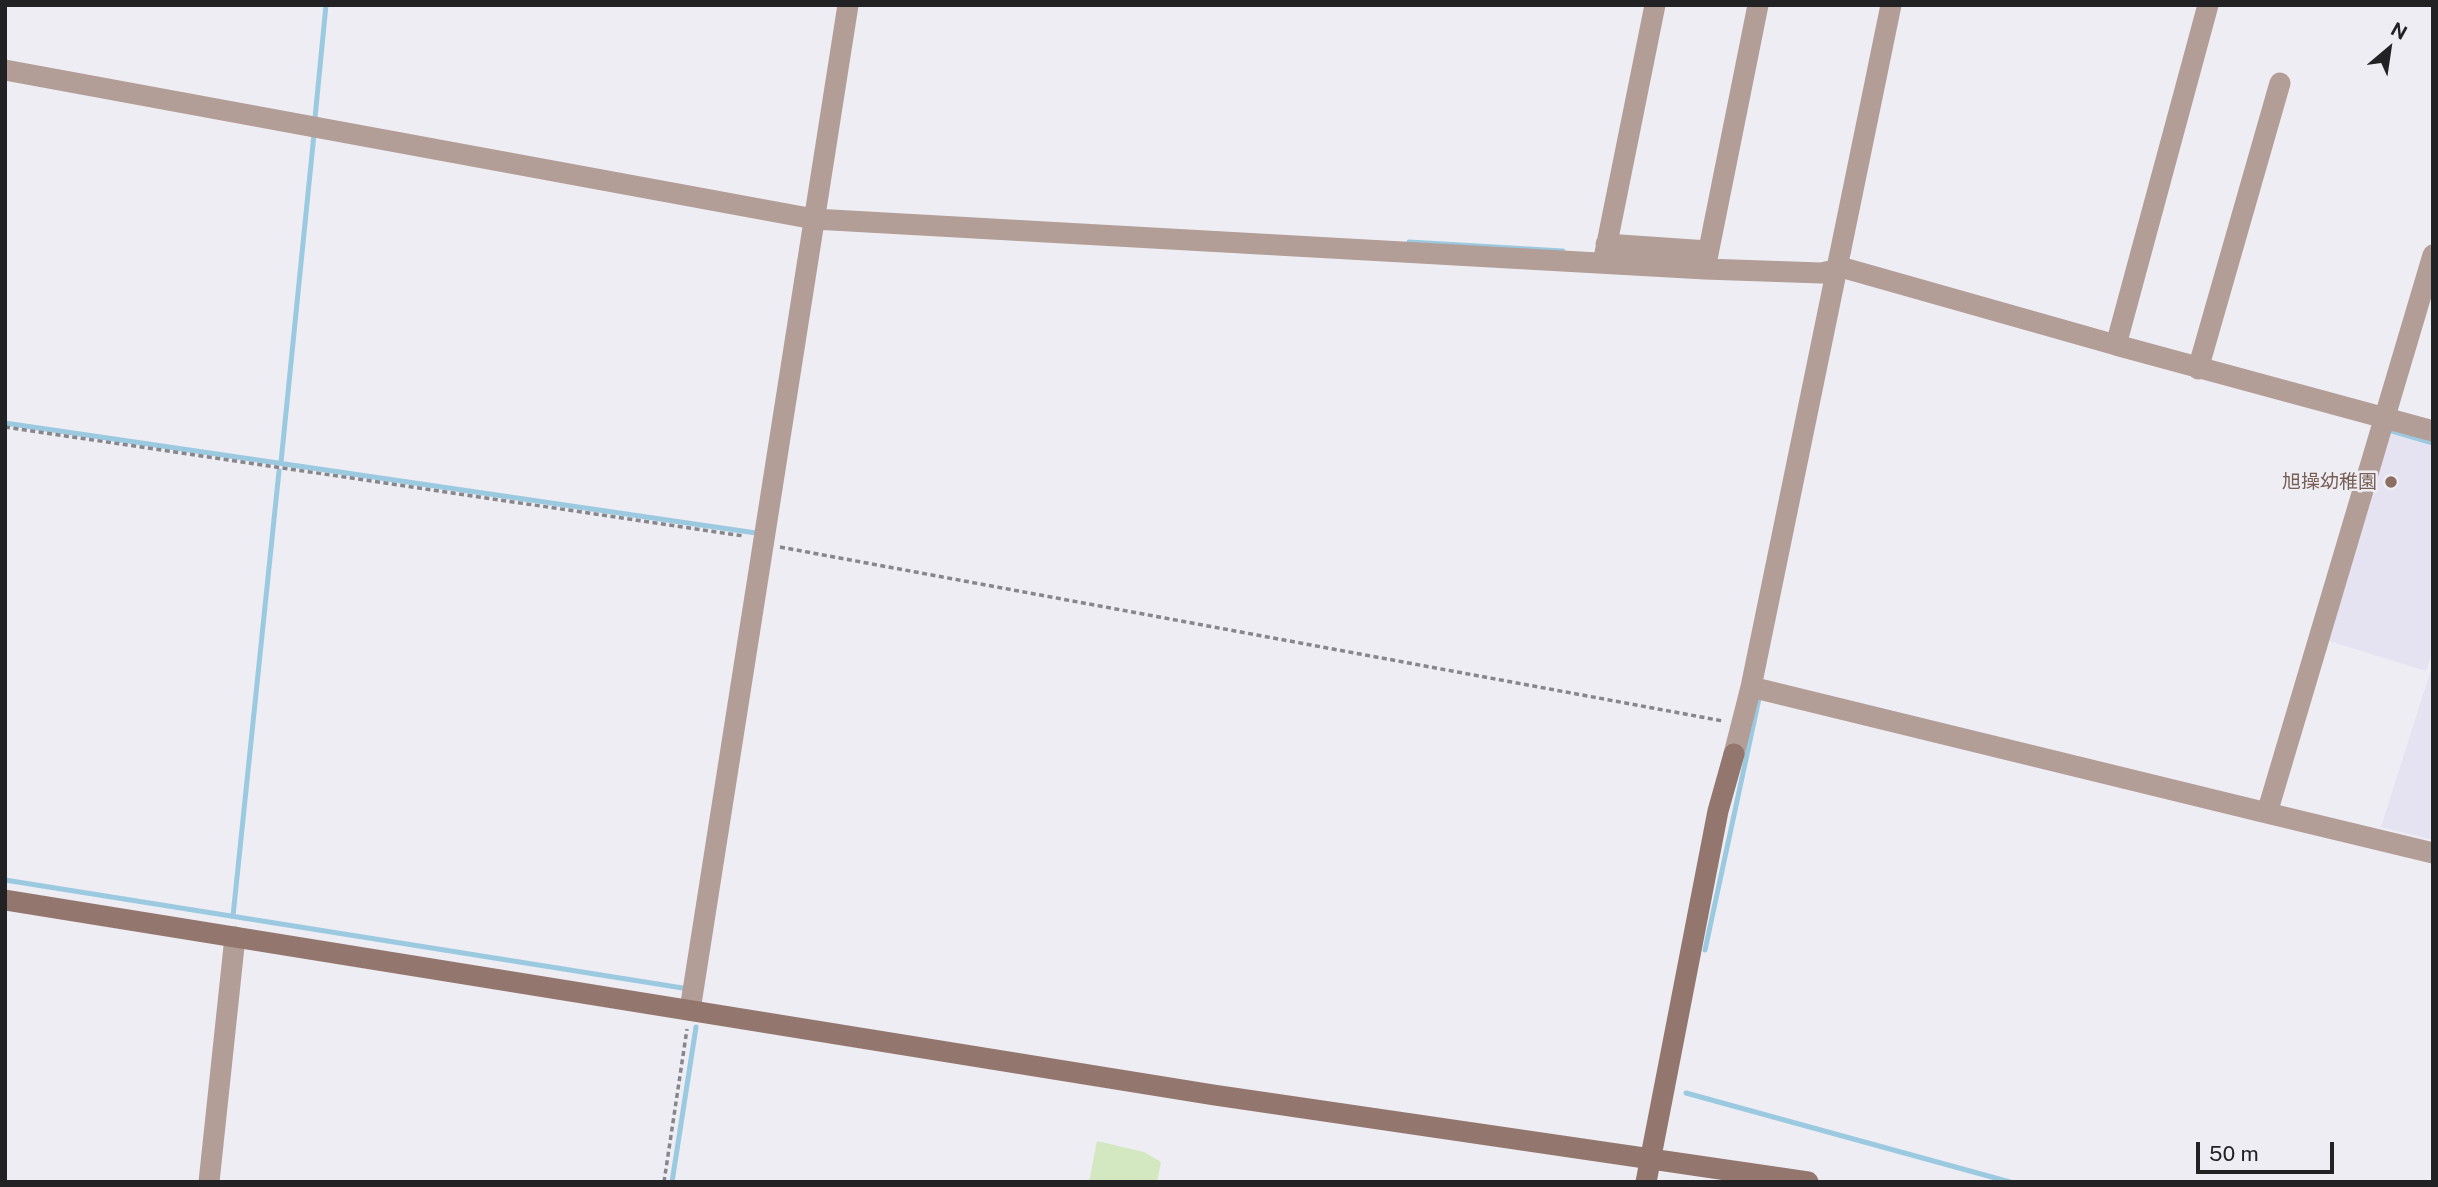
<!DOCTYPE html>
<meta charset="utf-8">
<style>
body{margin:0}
#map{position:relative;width:2438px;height:1187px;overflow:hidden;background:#eeedf4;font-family:"Public Sans",sans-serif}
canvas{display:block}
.frame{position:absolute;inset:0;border:7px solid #222124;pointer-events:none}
.north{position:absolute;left:2354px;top:14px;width:70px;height:70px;-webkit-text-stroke:5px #eeedf4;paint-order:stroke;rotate:29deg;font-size:19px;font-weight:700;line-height:28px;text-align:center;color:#222124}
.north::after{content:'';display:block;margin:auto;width:24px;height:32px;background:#222124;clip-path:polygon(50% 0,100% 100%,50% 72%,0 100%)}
.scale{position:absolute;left:2196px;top:1142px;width:138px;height:32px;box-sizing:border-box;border:4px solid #222124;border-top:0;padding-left:9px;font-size:21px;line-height:24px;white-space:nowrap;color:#222124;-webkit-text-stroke:5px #eeedf4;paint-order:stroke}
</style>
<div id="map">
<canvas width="2438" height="1187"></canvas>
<div class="frame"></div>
<div class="north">N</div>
<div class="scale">50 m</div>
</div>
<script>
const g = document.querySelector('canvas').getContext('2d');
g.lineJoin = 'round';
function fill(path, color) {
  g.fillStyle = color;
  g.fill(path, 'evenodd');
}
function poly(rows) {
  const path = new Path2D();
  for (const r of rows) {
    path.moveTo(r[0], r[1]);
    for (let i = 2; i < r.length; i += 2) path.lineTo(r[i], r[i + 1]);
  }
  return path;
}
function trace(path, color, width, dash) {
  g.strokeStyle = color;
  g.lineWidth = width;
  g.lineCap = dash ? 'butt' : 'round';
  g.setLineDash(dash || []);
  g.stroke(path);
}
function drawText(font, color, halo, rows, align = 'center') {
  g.font = font + ' "Public Sans","Noto Sans JP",sans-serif';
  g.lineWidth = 5;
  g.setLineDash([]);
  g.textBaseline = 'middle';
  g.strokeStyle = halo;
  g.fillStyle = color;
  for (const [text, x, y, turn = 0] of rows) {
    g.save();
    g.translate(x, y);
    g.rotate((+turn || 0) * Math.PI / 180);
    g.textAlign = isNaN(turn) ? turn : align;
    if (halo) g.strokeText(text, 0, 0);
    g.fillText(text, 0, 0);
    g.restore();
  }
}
fill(poly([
 [2392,434,2433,445,2433,650,2426,671,2326,640,2388,436],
 [2433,663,2433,840,2381,827]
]), '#e5e2f1');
fill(poly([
 [1097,1141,1144,1152,1161,1162,1157,1182,1089,1182]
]), '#d3e7c0');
trace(poly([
 [315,118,326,5],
 [1409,242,1563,251],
 [5,423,756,533],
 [2385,429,2433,443],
 [281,462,314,134],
 [5,880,689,989],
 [233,916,279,471],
 [1705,950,1760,694],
 [1686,1093,2010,1182],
 [672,1182,696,1027]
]), '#9bcae0', 5);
trace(poly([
 [5,427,744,536],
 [780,547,1723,721],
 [664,1182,687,1029]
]), '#87868b', 3.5, [5, 3.5]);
trace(poly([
 [5,70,814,219,1705,269,1821,273,1844,268,2116,345,2208,5],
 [1606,244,1708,251],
 [2433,255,2267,813,2433,853],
 [1603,263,1655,5],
 [1705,269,1758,5],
 [2116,345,2433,431],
 [2198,369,2280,83],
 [1751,687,1891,5],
 [1734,754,1751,687,2267,813],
 [690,1010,848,5],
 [209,1182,235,937]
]), '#b29d97', 21);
trace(poly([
 [5,900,1214,1095,1808,1182],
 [1646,1182,1718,811,1734,754]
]), '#93766d', 21);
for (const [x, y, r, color] of [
 [2391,482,7,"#8d6e63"]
]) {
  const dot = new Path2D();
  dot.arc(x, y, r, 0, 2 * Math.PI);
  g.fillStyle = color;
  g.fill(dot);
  trace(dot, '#eeedf4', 2.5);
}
drawText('19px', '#785e54', '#eeedf4', [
 ["旭操幼稚園",2377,482]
], 'right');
</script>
